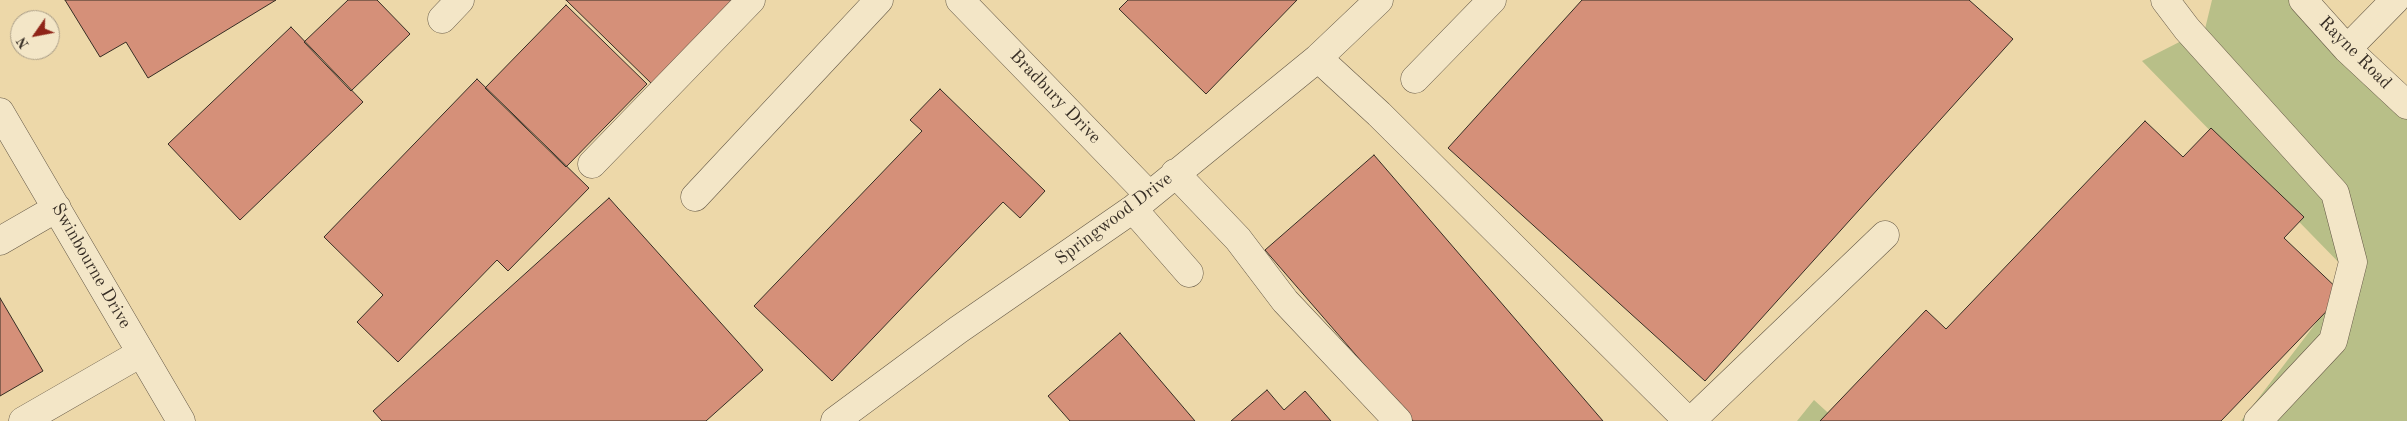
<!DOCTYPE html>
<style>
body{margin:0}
#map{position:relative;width:2407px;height:421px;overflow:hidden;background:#edd8a9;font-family:"Old Standard TT",serif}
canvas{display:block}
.north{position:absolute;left:10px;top:10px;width:50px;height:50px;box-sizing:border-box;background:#f3e6c7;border:1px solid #a89c86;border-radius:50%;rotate:237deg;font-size:14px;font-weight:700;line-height:20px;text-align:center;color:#372e25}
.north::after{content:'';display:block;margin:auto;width:18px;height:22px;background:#8f2418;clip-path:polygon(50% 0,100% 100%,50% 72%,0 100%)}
</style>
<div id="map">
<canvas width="2407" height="421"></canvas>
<div class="north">N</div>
</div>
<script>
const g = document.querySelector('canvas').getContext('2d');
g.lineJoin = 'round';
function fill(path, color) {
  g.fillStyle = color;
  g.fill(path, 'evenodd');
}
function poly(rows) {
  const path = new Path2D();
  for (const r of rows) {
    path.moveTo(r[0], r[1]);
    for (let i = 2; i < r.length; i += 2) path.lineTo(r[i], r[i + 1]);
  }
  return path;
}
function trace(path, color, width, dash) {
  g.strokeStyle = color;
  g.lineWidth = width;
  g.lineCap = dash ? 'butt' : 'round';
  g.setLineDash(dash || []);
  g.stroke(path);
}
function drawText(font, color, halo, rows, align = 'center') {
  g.font = font + ' "Old Standard TT",serif';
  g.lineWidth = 4.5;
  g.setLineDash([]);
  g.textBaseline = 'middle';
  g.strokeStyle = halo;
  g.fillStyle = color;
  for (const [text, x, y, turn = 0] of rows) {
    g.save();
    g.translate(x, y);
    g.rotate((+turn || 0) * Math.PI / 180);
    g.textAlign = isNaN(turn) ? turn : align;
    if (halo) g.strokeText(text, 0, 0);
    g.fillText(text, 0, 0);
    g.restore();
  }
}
fill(poly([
 [2212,0,2311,0,2407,96,2407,421,2241,421,2352,276,2142,61,2205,29],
 [1814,400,1837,421,1797,421]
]), '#b8bf88');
const building = poly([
 [65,0,276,0,148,78,126,42,100,57,65,0],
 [348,0,377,0,410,34,351,91,304,42,348,0],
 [566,0,735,0,653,85,566,0],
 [1128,0,1297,0,1206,94,1119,9,1128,0],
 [1582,0,1969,0,2013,39,1705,381,1448,148,1582,0],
 [566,5,647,84,566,167,485,88,566,5],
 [291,27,363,102,240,220,168,144,291,27],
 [477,79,589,188,508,271,497,260,398,362,357,322,383,295,324,237,477,79],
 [940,89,1045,191,1020,218,1003,202,832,381,754,306,922,131,910,120,940,89],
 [2145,121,2183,157,2211,128,2304,217,2284,238,2343,294,2221,421,1820,421,1926,310,1946,329,2145,121],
 [1374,155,1603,421,1413,421,1265,250,1374,155],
 [609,198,763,370,706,421,382,421,373,411,609,198],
 [0,298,43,371,0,396,0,298],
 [1120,333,1195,421,1070,421,1048,396,1120,333],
 [1267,390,1284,410,1305,391,1331,421,1231,421,1267,390]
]);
fill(building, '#d59079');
trace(building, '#372e25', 1);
const minor = poly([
 [960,0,1149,195],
 [2165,0,2187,29,2335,193,2353,262,2333,341,2258,421],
 [2303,0,2347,49,2407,105],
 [442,19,460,0],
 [2347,49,2395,0],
 [1318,58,1379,114,1688,421],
 [1415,79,1492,0],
 [0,112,181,421],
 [592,164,751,0],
 [1175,173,1238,239,1285,301,1398,421],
 [695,197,879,0],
 [1133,209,1189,273],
 [0,241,57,208],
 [23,421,141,353],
 [835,421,958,330,1133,209,1318,58,1379,0],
 [1691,421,1885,235]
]);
trace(minor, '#645846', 29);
trace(minor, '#f3e6c7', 28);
drawText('18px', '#372e25', '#f3e6c7', [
 ["Rayne Road",2355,53,45],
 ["Bradbury Drive",1055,97,46],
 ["Springwood Drive",1114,219,-37],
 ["Swinbourne Drive",91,266,60]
]);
</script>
